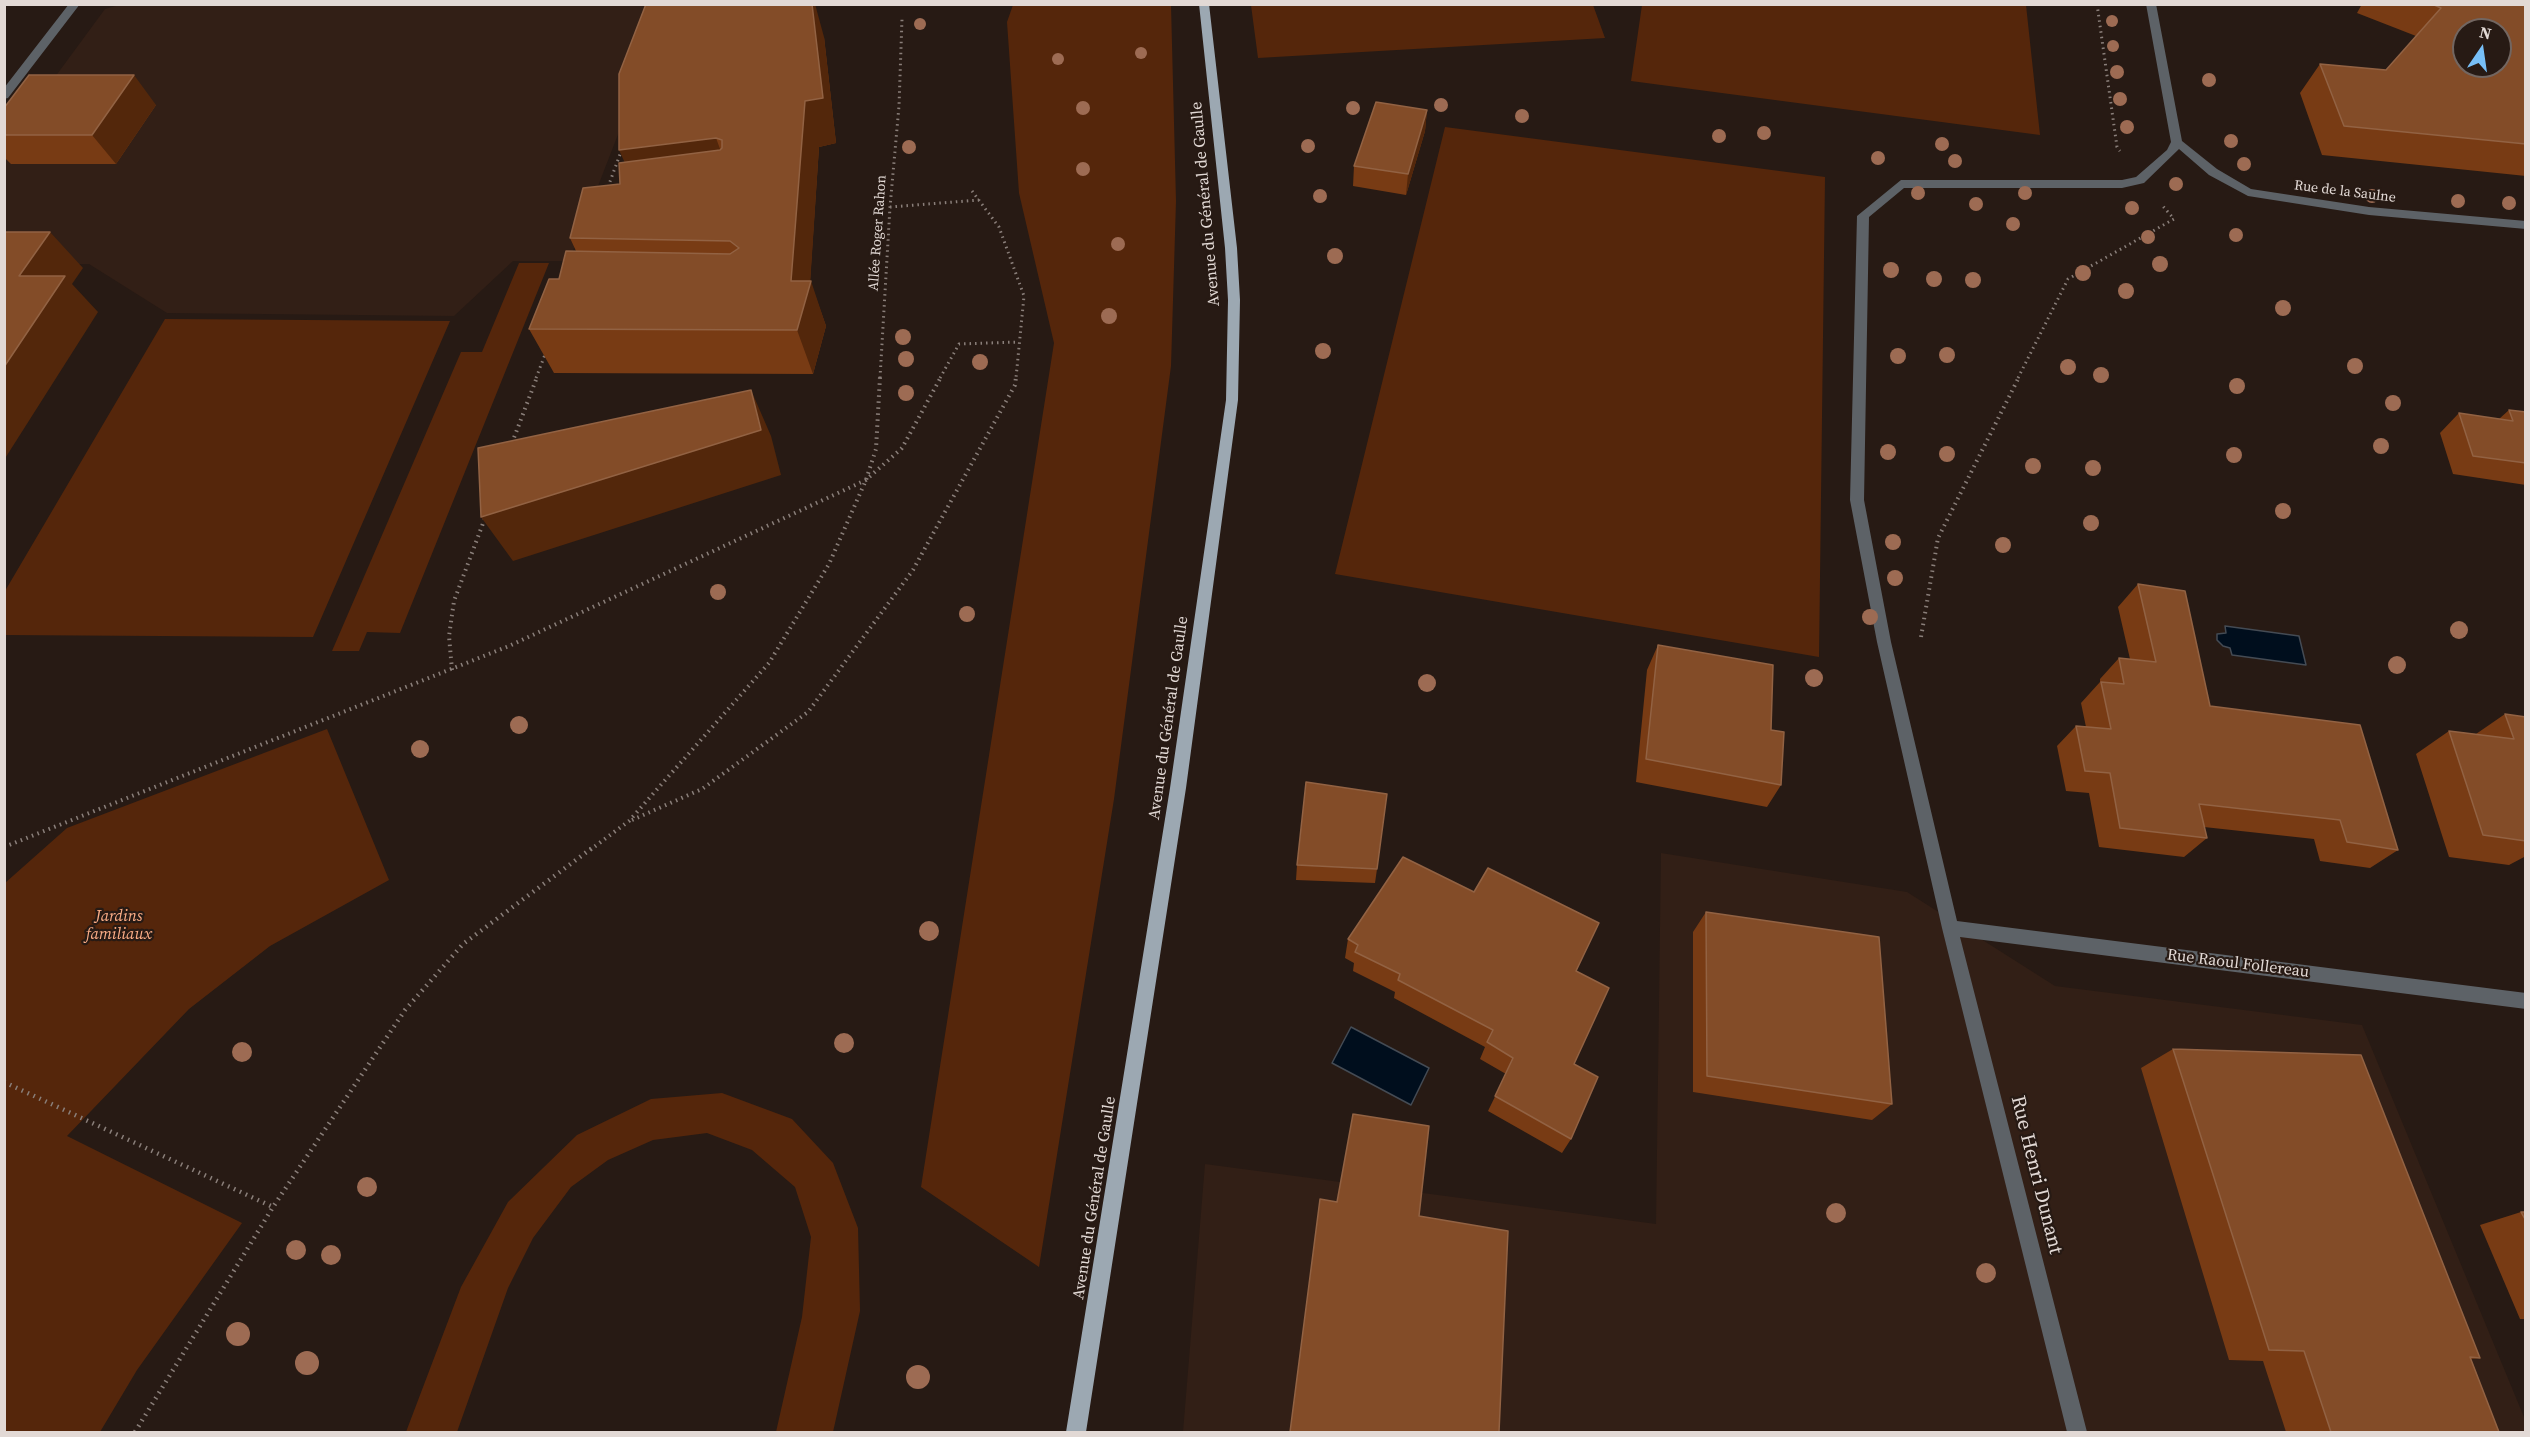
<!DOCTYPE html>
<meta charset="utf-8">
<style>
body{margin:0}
#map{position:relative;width:2530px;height:1437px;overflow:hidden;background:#271a14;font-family:"Source Serif 4",serif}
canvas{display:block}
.frame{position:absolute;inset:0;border:6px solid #e2d9d5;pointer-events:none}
.north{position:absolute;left:2452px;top:18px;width:60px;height:60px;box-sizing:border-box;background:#271a14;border:2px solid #726661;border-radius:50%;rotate:13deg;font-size:16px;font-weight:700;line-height:24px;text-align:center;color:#e2d9d5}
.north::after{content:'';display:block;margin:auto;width:21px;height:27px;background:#77bff7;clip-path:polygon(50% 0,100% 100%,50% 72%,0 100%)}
</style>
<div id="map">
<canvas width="2530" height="1437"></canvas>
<div class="frame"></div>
<div class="north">N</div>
</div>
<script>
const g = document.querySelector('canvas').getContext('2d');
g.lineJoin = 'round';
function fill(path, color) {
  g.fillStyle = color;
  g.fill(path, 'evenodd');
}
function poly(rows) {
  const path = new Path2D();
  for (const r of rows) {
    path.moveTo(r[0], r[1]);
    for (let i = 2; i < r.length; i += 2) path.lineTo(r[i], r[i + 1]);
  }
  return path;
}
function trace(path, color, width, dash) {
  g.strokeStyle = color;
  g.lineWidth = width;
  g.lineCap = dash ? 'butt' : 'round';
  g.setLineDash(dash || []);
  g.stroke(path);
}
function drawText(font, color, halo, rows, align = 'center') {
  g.font = font + ' "Source Serif 4",serif';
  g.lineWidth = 4.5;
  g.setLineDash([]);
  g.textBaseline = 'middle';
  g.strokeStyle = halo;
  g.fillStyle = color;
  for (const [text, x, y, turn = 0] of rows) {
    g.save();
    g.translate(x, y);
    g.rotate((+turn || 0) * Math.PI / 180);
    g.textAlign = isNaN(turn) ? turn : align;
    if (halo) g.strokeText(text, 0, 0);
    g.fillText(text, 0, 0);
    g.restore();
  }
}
fill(poly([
 [123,4,653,5,660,26,569,261,513,261,454,316,167,313,89,264,5,264,5,145,105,9],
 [1661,853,1907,892,2055,986,2362,1025,2526,1422,2525,1432,1183,1432,1205,1164,1656,1224]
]), '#321f16');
fill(poly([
 [1013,5,1171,5,1176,201,1171,366,1114,799,1039,1267,921,1187,1054,343,1019,193,1007,22],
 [1251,5,1593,5,1605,38,1258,58],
 [1642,5,2026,5,2040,135,1631,81],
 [1445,127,1825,177,1819,657,1335,574],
 [519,263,549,263,400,633,367,632,359,651,332,651,461,352,482,352],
 [165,319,450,321,313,637,5,635,5,591],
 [327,729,389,880,270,946,189,1009,67,1136,242,1223,137,1370,100,1432,5,1432,5,883,67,828],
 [722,1093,792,1119,833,1163,858,1228,860,1311,833,1432,776,1432,802,1317,811,1237,795,1187,752,1150,707,1133,653,1140,608,1160,571,1187,533,1238,508,1288,457,1432,406,1432,461,1287,508,1202,577,1135,651,1099]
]), '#55260b');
const water = poly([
 [2225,626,2299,636,2306,665,2232,655,2230,648,2223,646,2217,640,2217,634,2226,633,2225,626],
 [1351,1027,1429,1068,1411,1105,1332,1063,1351,1027]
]);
fill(water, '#000e1d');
trace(water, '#444b54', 1.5);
trace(poly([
 [2097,4,2117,147,2120,151],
 [608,187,622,149],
 [972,191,999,227,1024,296,1016,378],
 [890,207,979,200],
 [536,378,546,352],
 [880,378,890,207,899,106,902,19],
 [940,378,959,344,1019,342],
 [2018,378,2068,279,2174,219,2161,204]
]), '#8a7f7a', 3, [1.5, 4]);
trace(poly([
 [512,443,537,377],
 [1921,637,1938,538,2019,377],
 [452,670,449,636,454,601,485,518],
 [632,820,702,789,808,712,913,570,1015,385,1016,377],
 [4,847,509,646,866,480,902,448,941,377],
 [590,850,629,821,769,663,829,564,866,480,876,449,880,377]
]), '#8a7f7a', 4, [1.5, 4.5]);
trace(poly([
 [4,1082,273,1207],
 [135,1432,273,1207,405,1010,463,944,592,848]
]), '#8a7f7a', 4.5, [1.5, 5]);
fill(poly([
 [69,4,80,4,8,98,4,99,4,88,69,4],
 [2146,4,2156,4,2182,141,2217,169,2251,189,2369,207,2526,221,2526,229,2369,215,2248,196,2209,175,2179,149,2144,183,2122,188,1904,188,1869,217,1864,500,1891,642,1957,921,2526,993,2526,1009,1960,937,2087,1432,2067,1432,1942,928,1877,642,1850,500,1857,216,1901,180,2122,180,2136,177,2167,150,2171,142,2146,4]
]), '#5d6267');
fill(poly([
 [1199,4,1209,4,1237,248,1240,300,1238,400,1186,788,1086,1432,1066,1432,1170,788,1226,400,1228,300,1225,248,1199,4]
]), '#9ca8b2');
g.fillStyle = '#9d6b53';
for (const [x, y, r] of [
 [2112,21,6],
 [920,24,6],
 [2113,46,6],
 [1141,53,6],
 [1058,59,6],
 [2117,72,7],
 [2209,80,7],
 [2120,99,7],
 [1441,105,7],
 [1083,108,7],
 [1353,108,7],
 [1522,116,7],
 [2127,127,7],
 [1764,133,7],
 [1719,136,7],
 [2231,141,7],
 [1942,144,7],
 [1308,146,7],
 [909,147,7],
 [1878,158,7],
 [1955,161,7],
 [2244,164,7],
 [1083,169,7],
 [2176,184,7],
 [1918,193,7],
 [2025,193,7],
 [1320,196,7],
 [2372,196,7],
 [2458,201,7],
 [2509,203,7],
 [1976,204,7],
 [2132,208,7],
 [2013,224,7],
 [2236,235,7],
 [2148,237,7],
 [1118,244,7],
 [1335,256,8],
 [2160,264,8],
 [1891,270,8],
 [2083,273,8],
 [1934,279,8],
 [1973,280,8],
 [2126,291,8],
 [2283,308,8],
 [1109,316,8],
 [903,337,8],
 [1323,351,8],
 [1947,355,8],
 [1898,356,8],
 [906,359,8],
 [980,362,8],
 [2355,366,8],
 [2068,367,8],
 [2101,375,8],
 [2237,386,8],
 [906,393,8],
 [2393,403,8],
 [2381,446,8],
 [1888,452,8],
 [1947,454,8],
 [2234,455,8],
 [2033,466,8],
 [2093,468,8],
 [2283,511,8],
 [2091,523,8],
 [1893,542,8],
 [2003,545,8],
 [1895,578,8],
 [718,592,8],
 [967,614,8],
 [1870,617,8],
 [2459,630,9],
 [2397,665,9],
 [1814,678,9],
 [1427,683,9],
 [519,725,9],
 [420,749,9],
 [929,931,10],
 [844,1043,10],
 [242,1052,10],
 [367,1187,10],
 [1836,1213,10],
 [296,1250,10],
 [331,1255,10],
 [1986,1273,10],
 [238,1334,12],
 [307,1363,12],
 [918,1377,12]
]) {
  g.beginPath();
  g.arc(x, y, r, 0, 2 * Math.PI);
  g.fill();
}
fill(poly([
 [2362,4,2526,4,2526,176,2322,155,2300,93,2320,64,2386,70,2416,36,2357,13],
 [824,37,836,143,819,147,810,281,826,326,813,374,554,373,529,329,576,251,570,238,620,184],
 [156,105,116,164,11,164,4,157,4,108],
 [1427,110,1425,131,1406,195,1353,186,1354,166],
 [2509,410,2526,412,2526,485,2453,474,2440,433,2459,413,2499,419],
 [2138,584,2210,706,2398,850,2370,868,2320,861,2314,839,2204,827,2207,838,2184,857,2099,847,2089,793,2066,791,2057,746,2076,726,2086,727,2081,703,2100,682,2100,679,2119,658,2130,659,2118,607],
 [1658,645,1771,730,1781,785,1767,807,1636,782,1647,670],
 [2505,714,2526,717,2526,856,2509,865,2449,857,2416,754,2449,731,2476,734],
 [1297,865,1377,869,1375,883,1296,880],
 [1706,912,1892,1104,1872,1120,1693,1092,1693,932],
 [1348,939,1576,971,1571,1139,1562,1153,1488,1111,1506,1074,1480,1059,1485,1047,1394,998,1395,992,1353,971,1354,963,1345,958],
 [2173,1049,2480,1358,2471,1359,2499,1432,2286,1432,2263,1361,2229,1360,2141,1068],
 [2521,1212,2526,1212,2526,1319,2520,1319,2480,1225]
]), '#783b14');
fill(poly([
 [812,4,815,4,824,37,836,143,819,147,810,285,811,281,826,326,813,374,797,330,791,281],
 [134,75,156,105,116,164,92,135],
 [1427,110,1425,131,1406,195,1408,174],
 [716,138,733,184,640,196,619,150],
 [50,232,83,268,72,284,98,312,4,460,4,367,19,276],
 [751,390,771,436,781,475,513,561,481,517]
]), '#53270b');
const building = poly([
 [646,4,812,4,823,98,805,101,791,281,811,281,797,330,529,329,549,279,559,279,566,251,730,254,739,248,730,241,570,238,583,188,620,184,619,163,720,150,722,148,722,140,716,138,619,150,619,74,646,4],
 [2432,4,2526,4,2526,144,2344,126,2320,64,2386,70,2441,8,2432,4],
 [2464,30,2500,30,2500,66,2464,66,2464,30],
 [29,75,134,75,92,135,4,135,4,108,29,75],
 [1376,102,1427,110,1408,174,1354,166,1376,102],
 [4,232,50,232,19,276,65,276,4,367,4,232],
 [751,390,761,430,481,517,478,448,751,390],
 [2509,410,2526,412,2526,463,2473,456,2459,413,2513,421,2509,410],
 [2138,584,2185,591,2210,706,2360,725,2398,850,2347,842,2340,820,2199,804,2207,838,2120,828,2110,773,2085,771,2076,726,2111,729,2101,682,2124,684,2119,658,2156,662,2138,584],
 [1658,645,1773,665,1771,730,1784,732,1781,785,1646,759,1658,645],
 [2505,714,2526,717,2526,841,2483,835,2449,731,2514,739,2505,714],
 [1306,782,1387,794,1377,869,1297,865,1306,782],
 [1403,857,1474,892,1488,868,1599,923,1576,971,1609,988,1574,1064,1598,1077,1571,1139,1495,1096,1513,1058,1487,1042,1493,1030,1398,980,1400,974,1355,952,1358,945,1348,939,1403,857],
 [1706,912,1879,937,1892,1104,1707,1076,1706,912],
 [2173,1049,2361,1055,2480,1358,2470,1357,2499,1432,2331,1432,2304,1351,2269,1350,2173,1049],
 [1353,1114,1429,1126,1419,1216,1508,1231,1499,1432,1290,1432,1320,1199,1337,1202,1353,1114],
 [2521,1212,2526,1212,2526,1221,2521,1212]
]);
fill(building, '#834c28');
trace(building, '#926243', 1.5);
drawText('14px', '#e2d9d5', '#271a14', [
 ["Rue de la Saulne",2345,192,7],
 ["Allée Roger Rahon",878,233,-86]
]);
drawText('16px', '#e2d9d5', '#271a14', [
 ["Avenue du Général de Gaulle",1206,204,-95],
 ["Avenue du Général de Gaulle",1169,718,-82],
 ["Rue Raoul Follereau",2238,964,7],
 ["Avenue du Général de Gaulle",1095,1198,-81]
]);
drawText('italic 16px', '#fdae87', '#271a14', [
 ["Jardins",119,917],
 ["familiaux",119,935]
]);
drawText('20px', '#e2d9d5', '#271a14', [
 ["Rue Henri Dunant",2036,1175,76]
]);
</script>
